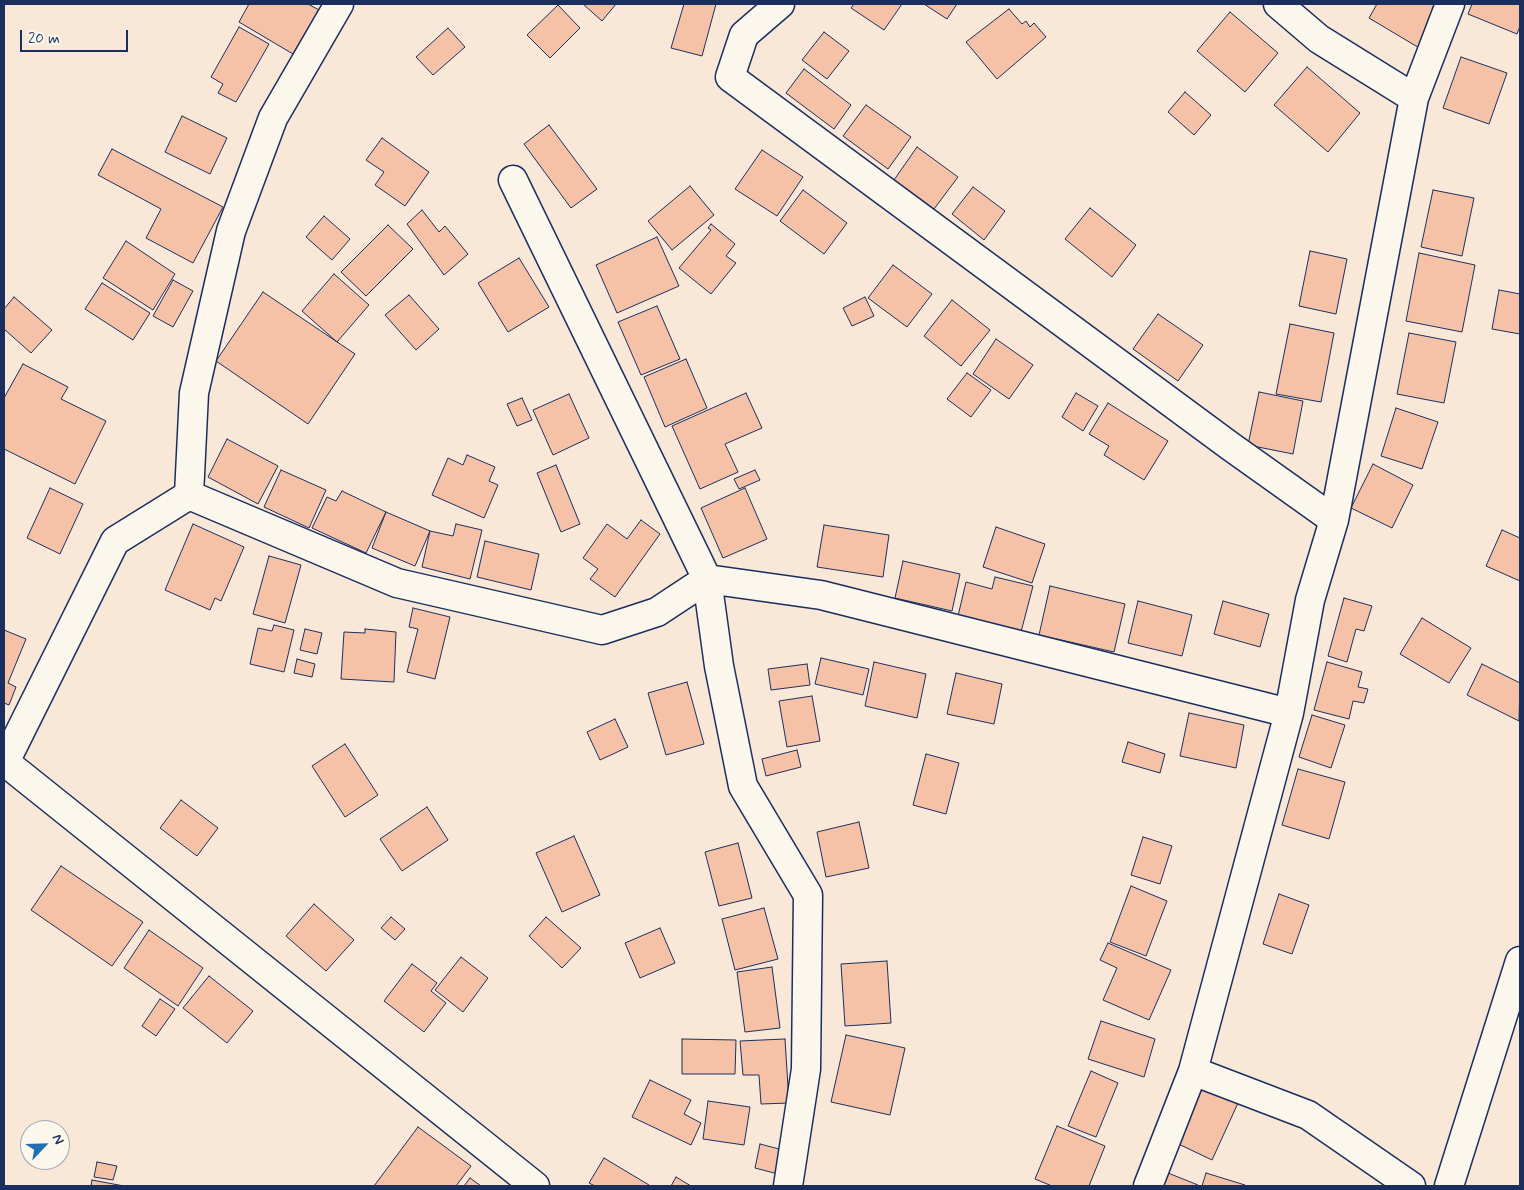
<!DOCTYPE html>
<style>
body{margin:0}
#map{position:relative;width:1524px;height:1190px;overflow:hidden;background:#f9e7d7;font-family:Mynerve,sans-serif}
canvas{display:block}
.frame{position:absolute;inset:0;border:5px solid #1b2f5e;pointer-events:none}
.north{position:absolute;left:20px;top:1120px;width:50px;height:50px;box-sizing:border-box;background:#fbf7ec;border:1px solid #a1a7b3;border-radius:50%;rotate:66deg;font-size:14px;font-weight:700;line-height:20px;text-align:center;color:#1b2f5e}
.north::after{content:'';display:block;margin:auto;width:18px;height:22px;background:#1f6fb2;clip-path:polygon(50% 0,100% 100%,50% 72%,0 100%)}
.scale{position:absolute;left:20px;top:30px;width:108px;height:22px;box-sizing:border-box;border:2px solid #1b2f5e;border-top:0;padding-left:6px;font-size:15px;line-height:18px;white-space:nowrap;color:#1b2f5e;-webkit-text-stroke:4px #fbf7ec;paint-order:stroke}
</style>
<div id="map">
<canvas width="1524" height="1190"></canvas>
<div class="frame"></div>
<div class="north">N</div>
<div class="scale">20 m</div>
</div>
<script>
const g = document.querySelector('canvas').getContext('2d');
g.lineJoin = 'round';
function fill(path, color) {
  g.fillStyle = color;
  g.fill(path, 'evenodd');
}
function poly(rows) {
  const path = new Path2D();
  for (const r of rows) {
    path.moveTo(r[0], r[1]);
    for (let i = 2; i < r.length; i += 2) path.lineTo(r[i], r[i + 1]);
  }
  return path;
}
function trace(path, color, width, dash) {
  g.strokeStyle = color;
  g.lineWidth = width;
  g.lineCap = dash ? 'butt' : 'round';
  g.setLineDash(dash || []);
  g.stroke(path);
}
const building = poly([
 [249,4,308,4,319,10,293,54,239,22,249,4],
 [583,4,616,4,602,21,583,4],
 [684,4,716,4,702,56,671,48,684,4],
 [854,4,902,4,884,30,851,8,854,4],
 [924,4,957,4,947,19,924,4],
 [1377,4,1437,4,1421,49,1369,18,1377,4],
 [1472,4,1520,4,1520,26,1517,34,1468,14,1472,4],
 [558,5,580,28,550,58,527,35,558,5],
 [1009,9,1022,24,1026,21,1030,27,1034,23,1046,37,997,79,966,42,1009,9],
 [1230,12,1278,53,1245,92,1197,51,1230,12],
 [239,27,269,44,236,102,218,93,223,84,211,77,239,27],
 [448,28,465,47,433,75,416,57,448,28],
 [824,32,849,51,827,79,802,60,824,32],
 [1461,57,1507,73,1489,124,1443,108,1461,57],
 [1307,67,1360,113,1328,152,1274,105,1307,67],
 [804,69,851,105,834,129,786,93,804,69],
 [1185,92,1211,115,1194,135,1168,112,1185,92],
 [866,105,911,137,888,169,843,136,866,105],
 [182,116,227,138,210,174,165,152,182,116],
 [549,125,597,189,571,208,524,144,549,125],
 [382,138,429,172,405,206,375,185,384,172,366,160,382,138],
 [917,147,958,177,934,209,894,180,917,147],
 [112,149,223,207,193,263,146,238,161,209,98,175,112,149],
 [762,150,803,177,777,216,735,189,762,150],
 [690,186,714,215,672,250,648,221,690,186],
 [973,187,1005,211,984,240,952,214,973,187],
 [803,190,847,223,824,254,780,221,803,190],
 [1433,190,1474,198,1462,256,1421,247,1433,190],
 [1090,208,1136,245,1112,277,1065,239,1090,208],
 [422,210,439,232,445,226,468,254,444,275,407,224,422,210],
 [324,216,350,239,332,260,306,237,324,216],
 [711,224,735,244,726,256,736,263,711,294,679,268,711,230,708,228,711,224],
 [388,225,413,249,366,296,341,272,388,225],
 [657,237,679,286,617,313,596,265,657,237],
 [126,241,175,274,153,310,103,278,126,241],
 [1310,251,1347,259,1336,314,1299,306,1310,251],
 [1419,253,1475,265,1462,332,1406,321,1419,253],
 [519,258,549,307,508,332,478,283,519,258],
 [893,265,932,294,907,327,868,298,893,265],
 [334,274,369,305,337,342,302,311,334,274],
 [173,280,193,291,173,327,153,316,173,280],
 [102,283,150,313,133,340,85,309,102,283],
 [1499,290,1520,294,1520,334,1492,329,1499,290],
 [263,292,355,354,308,424,216,361,263,292],
 [409,295,439,329,416,350,385,315,409,295],
 [14,297,52,330,31,353,4,329,4,309,14,297],
 [865,297,874,316,852,326,843,308,865,297],
 [952,300,990,330,961,366,924,336,952,300],
 [657,306,680,359,641,375,618,322,657,306],
 [1158,314,1203,345,1178,381,1133,349,1158,314],
 [1290,324,1334,333,1321,402,1276,394,1290,324],
 [1409,333,1456,342,1444,403,1397,394,1409,333],
 [996,339,1033,365,1009,399,973,374,996,339],
 [686,359,707,408,665,427,644,377,686,359],
 [23,364,68,387,61,399,106,421,75,484,4,449,4,398,23,364],
 [967,373,991,390,971,417,947,399,967,373],
 [1259,392,1303,401,1293,454,1248,445,1259,392],
 [746,393,762,428,725,444,738,472,700,489,672,426,746,393],
 [1076,393,1098,406,1083,431,1062,417,1076,393],
 [569,394,589,438,553,455,533,410,569,394],
 [522,398,532,420,517,426,507,404,522,398],
 [1108,403,1168,441,1144,480,1104,455,1109,446,1089,434,1108,403],
 [1396,408,1438,422,1422,469,1381,456,1396,408],
 [227,439,278,466,258,504,208,477,227,439],
 [467,455,495,467,489,481,498,485,484,518,432,495,448,458,463,465,467,455],
 [1373,464,1413,485,1392,528,1351,508,1373,464],
 [556,465,580,524,561,532,537,473,556,465],
 [281,470,326,490,309,528,264,507,281,470],
 [755,470,760,480,739,489,734,479,755,470],
 [50,488,83,504,60,554,27,538,50,488],
 [745,488,767,539,723,558,701,508,745,488],
 [342,491,386,512,366,553,312,528,327,497,336,501,342,491],
 [386,512,430,531,415,566,372,548,386,512],
 [641,520,660,534,615,597,590,579,598,569,583,558,607,524,627,539,641,520],
 [193,524,244,547,221,601,215,598,210,610,165,590,193,524],
 [456,524,482,530,470,579,422,567,430,531,453,536,456,524],
 [824,525,889,535,883,577,817,567,824,525],
 [996,527,1045,544,1032,583,983,567,996,527],
 [1502,530,1520,538,1520,581,1486,566,1502,530],
 [485,541,539,554,531,590,477,577,485,541],
 [269,556,301,565,285,623,253,614,269,556],
 [903,561,960,574,952,611,895,598,903,561],
 [995,577,1033,586,1021,632,958,616,966,582,992,589,995,577],
 [1050,586,1125,604,1114,652,1039,635,1050,586],
 [1344,598,1372,606,1364,631,1356,629,1347,662,1328,656,1344,598],
 [1138,601,1192,615,1182,656,1128,643,1138,601],
 [1223,601,1269,614,1260,647,1214,634,1223,601],
 [413,608,450,617,435,679,407,672,418,629,409,627,413,608],
 [1422,618,1471,648,1449,683,1400,654,1422,618],
 [274,625,294,630,284,672,250,664,258,628,272,631,274,625],
 [305,629,322,633,317,654,300,650,305,629],
 [365,629,396,632,394,682,341,679,344,632,365,633,365,629],
 [4,630,26,639,8,683,16,687,9,705,4,703,4,630],
 [821,658,869,669,863,695,815,684,821,658],
 [297,659,315,664,312,677,294,673,297,659],
 [874,662,926,674,917,718,865,706,874,662],
 [1327,662,1362,672,1358,687,1368,689,1364,703,1353,701,1349,719,1314,710,1327,662],
 [807,664,810,685,771,690,768,669,807,664],
 [1482,664,1520,683,1519,721,1467,695,1482,664],
 [956,673,1002,684,994,724,947,714,956,673],
 [687,682,704,744,666,755,648,693,687,682],
 [812,696,820,741,787,747,779,701,812,696],
 [1189,713,1244,725,1236,768,1180,756,1189,713],
 [1312,715,1345,725,1331,768,1299,757,1312,715],
 [615,719,628,747,600,760,587,732,615,719],
 [1128,742,1165,754,1160,773,1122,762,1128,742],
 [345,744,378,795,345,817,312,766,345,744],
 [797,750,801,767,766,776,762,759,797,750],
 [926,754,959,763,946,814,913,805,926,754],
 [1298,769,1345,782,1329,839,1282,825,1298,769],
 [181,800,218,828,197,856,160,828,181,800],
 [427,807,448,840,402,871,380,839,427,807],
 [859,822,869,868,826,877,817,832,859,822],
 [574,836,600,895,562,912,536,853,574,836],
 [1143,837,1172,846,1160,884,1131,875,1143,837],
 [738,843,752,898,719,906,705,852,738,843],
 [61,866,143,922,112,966,31,910,61,866],
 [1131,886,1167,901,1146,956,1110,942,1131,886],
 [1279,894,1309,905,1292,954,1263,944,1279,894],
 [314,904,354,940,326,971,286,936,314,904],
 [764,908,778,959,735,970,722,919,764,908],
 [391,917,405,929,395,940,381,928,391,917],
 [546,917,581,948,562,968,529,936,546,917],
 [660,928,675,963,640,978,625,943,660,928],
 [149,930,203,968,178,1006,124,968,149,930],
 [1108,943,1171,970,1149,1020,1103,1000,1117,968,1100,960,1108,943],
 [461,957,488,978,463,1012,435,990,461,957],
 [887,961,891,1023,845,1026,841,964,887,961],
 [412,964,437,983,431,991,446,1003,424,1032,384,1001,412,964],
 [772,967,780,1028,745,1032,737,972,772,967],
 [209,976,253,1011,227,1043,183,1008,209,976],
 [160,999,175,1009,156,1036,142,1026,160,999],
 [1101,1021,1155,1039,1144,1077,1088,1059,1101,1021],
 [846,1035,905,1048,890,1115,831,1102,846,1035],
 [682,1039,736,1040,735,1074,682,1074,682,1039],
 [785,1039,789,1103,761,1104,759,1075,743,1075,740,1041,785,1039],
 [1091,1071,1118,1083,1096,1137,1068,1126,1091,1071],
 [650,1080,691,1100,684,1114,701,1123,691,1145,632,1117,650,1080],
 [1193,1082,1238,1103,1212,1160,1168,1139,1193,1082],
 [708,1101,750,1107,744,1145,703,1139,708,1101],
 [1057,1126,1105,1146,1089,1186,1052,1186,1035,1179,1057,1126],
 [418,1127,471,1166,456,1186,374,1186,418,1127],
 [760,1144,783,1150,778,1174,755,1168,760,1144],
 [604,1158,649,1185,649,1186,595,1186,589,1183,604,1158],
 [97,1162,117,1166,113,1180,94,1177,97,1162],
 [1168,1173,1198,1185,1197,1186,1163,1186,1168,1173],
 [1206,1173,1245,1185,1245,1186,1202,1186,1206,1173],
 [676,1177,691,1186,671,1186,676,1177],
 [470,1178,481,1186,464,1186,470,1178],
 [92,1180,124,1186,91,1186,92,1180]
]);
fill(building, '#f5c2a7');
trace(building, '#1b2f5e', 1);
const minor = poly([
 [780,4,744,35,730,77,1230,446,1334,520],
 [1278,4,1319,39,1414,98],
 [513,180,707,579,719,666,743,786,808,895,806,1069,788,1186],
 [189,495,397,583,602,630,657,612,707,579,821,595,1289,713],
 [5,762,535,1186],
 [4,764,115,541,189,495,194,393,231,231,273,118,339,4],
 [1193,1071,1308,1115,1411,1186],
 [1148,1186,1193,1071,1289,713,1310,600,1334,520,1414,98,1450,4],
 [1449,1186,1520,961]
]);
trace(minor, '#1b2f5e', 31);
trace(minor, '#fbf7ec', 28);
</script>
